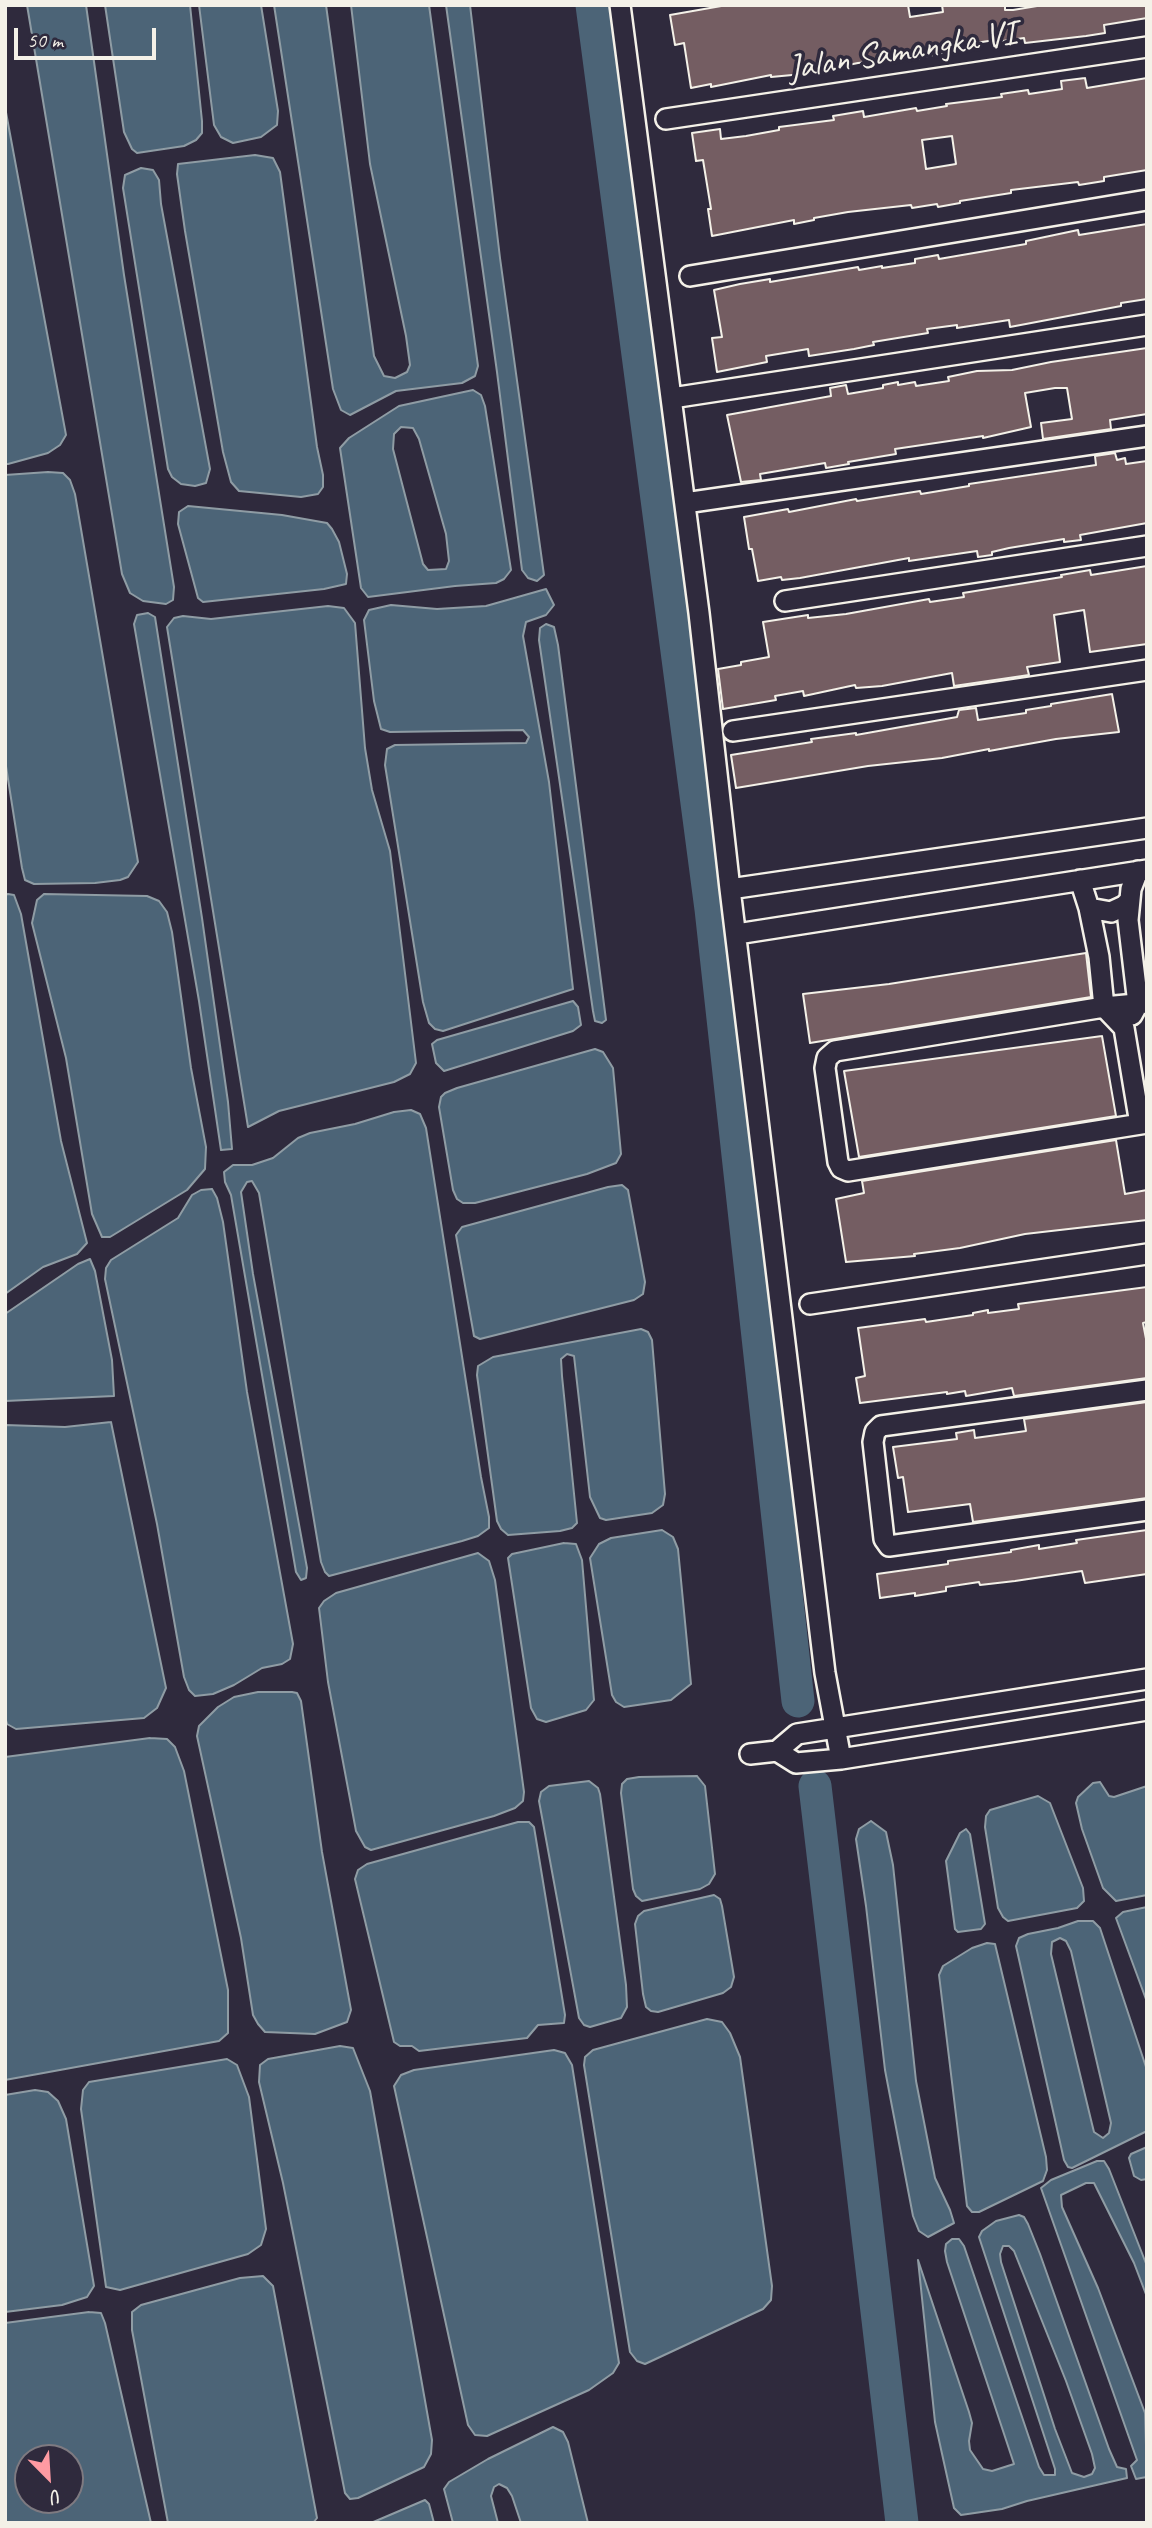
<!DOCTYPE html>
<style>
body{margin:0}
#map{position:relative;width:1152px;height:2528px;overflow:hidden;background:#2f2a3d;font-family:Caveat,sans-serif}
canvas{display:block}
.frame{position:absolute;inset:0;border:7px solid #f4f1e8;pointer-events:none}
.north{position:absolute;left:14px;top:2444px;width:70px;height:70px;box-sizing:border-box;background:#2f2a3d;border:2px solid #7e7a81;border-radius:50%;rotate:156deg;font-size:19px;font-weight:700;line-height:28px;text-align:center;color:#f4f1e8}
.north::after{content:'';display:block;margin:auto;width:24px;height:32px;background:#ff9aa2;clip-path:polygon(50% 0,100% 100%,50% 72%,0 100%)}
.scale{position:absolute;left:14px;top:28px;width:142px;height:32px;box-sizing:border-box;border:4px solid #f4f1e8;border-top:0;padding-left:9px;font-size:21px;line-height:24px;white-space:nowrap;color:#f4f1e8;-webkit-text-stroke:5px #2f2a3d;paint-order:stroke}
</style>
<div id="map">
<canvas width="1152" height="2528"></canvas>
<div class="frame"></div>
<div class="north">U</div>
<div class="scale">50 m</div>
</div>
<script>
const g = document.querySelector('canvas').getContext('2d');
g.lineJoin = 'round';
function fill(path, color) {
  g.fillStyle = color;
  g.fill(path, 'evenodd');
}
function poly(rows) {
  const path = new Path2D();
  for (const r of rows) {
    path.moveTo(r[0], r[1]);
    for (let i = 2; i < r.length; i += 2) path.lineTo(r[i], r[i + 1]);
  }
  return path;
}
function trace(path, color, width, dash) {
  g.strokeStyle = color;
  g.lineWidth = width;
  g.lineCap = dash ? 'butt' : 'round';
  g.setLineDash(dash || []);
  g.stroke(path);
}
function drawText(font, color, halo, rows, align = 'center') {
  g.font = font + ' Caveat,sans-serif';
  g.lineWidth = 7;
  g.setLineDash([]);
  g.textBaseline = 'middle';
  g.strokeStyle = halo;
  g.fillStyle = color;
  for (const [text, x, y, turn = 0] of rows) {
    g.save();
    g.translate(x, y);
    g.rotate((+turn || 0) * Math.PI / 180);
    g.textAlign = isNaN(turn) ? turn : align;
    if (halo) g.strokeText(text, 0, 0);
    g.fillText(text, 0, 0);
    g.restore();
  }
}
const water = poly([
 [27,5,86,5,124,275,174,587,173,600,166,604,143,601,130,593,122,574,27,5],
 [105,5,190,5,202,121,202,133,196,140,184,146,137,153,132,149,124,132,105,5],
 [199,5,261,5,278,111,277,125,261,137,233,143,221,137,214,125,199,5],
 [274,5,326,5,374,356,384,376,395,378,407,372,410,365,406,336,370,164,351,5,429,5,478,366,475,376,462,383,396,391,350,415,341,410,333,389,274,5],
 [446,5,470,5,500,258,544,575,537,581,528,578,522,570,497,372,446,5],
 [5,107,66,435,60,445,48,453,8,464,5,464,5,107],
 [255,155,273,158,280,172,317,447,323,475,323,487,318,494,301,497,239,491,231,482,223,452,185,231,177,174,178,164,255,155],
 [141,168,153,170,159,180,161,204,210,469,206,483,195,486,181,484,172,477,168,469,123,188,125,175,141,168],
 [473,390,481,395,485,406,511,570,504,579,496,583,455,586,368,597,361,588,340,448,349,438,399,406,473,390],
 [401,427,413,428,419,439,446,534,449,561,446,569,428,570,423,564,393,449,394,434,401,427],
 [48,472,63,473,70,480,75,494,138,862,128,877,120,880,95,883,34,884,25,880,22,868,5,760,5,475,48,472],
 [188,506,282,515,327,523,332,529,339,542,347,574,346,584,324,589,203,602,198,598,178,524,179,512,188,506],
 [546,589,554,605,546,615,526,622,523,636,549,782,573,989,443,1031,435,1029,429,1023,423,1002,385,765,387,749,395,745,526,743,529,737,523,730,390,732,381,729,374,701,364,620,369,610,391,605,437,609,486,606,546,589],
 [328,606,344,608,355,623,365,748,372,790,390,851,416,1063,410,1074,394,1082,279,1111,248,1127,167,627,174,618,183,616,211,619,328,606],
 [148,613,155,617,202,918,228,1102,232,1149,221,1150,199,1001,134,624,137,615,148,613],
 [546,624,554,627,558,645,606,1020,602,1023,595,1021,593,1011,539,640,540,628,546,624],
 [8,894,14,895,21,914,61,1141,87,1243,77,1254,43,1267,5,1294,5,895,8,894],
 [44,894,147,896,159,901,167,912,172,932,191,1068,206,1147,205,1169,187,1190,110,1237,102,1237,92,1214,66,1058,32,923,37,900,44,894],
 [573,1001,578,1007,581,1025,573,1031,444,1071,436,1063,432,1044,437,1040,573,1001],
 [595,1049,603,1052,613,1068,621,1154,616,1163,587,1174,475,1203,463,1203,457,1199,453,1190,439,1107,441,1097,445,1093,457,1088,595,1049],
 [411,1110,420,1114,426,1128,481,1477,489,1517,489,1528,478,1536,462,1541,329,1576,325,1572,321,1562,259,1193,252,1181,247,1182,241,1192,253,1274,307,1568,306,1578,301,1580,296,1572,231,1195,225,1182,224,1172,233,1165,252,1165,273,1158,298,1138,310,1133,355,1124,394,1112,411,1110],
 [622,1185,628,1190,645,1282,643,1294,634,1300,480,1339,474,1336,456,1235,462,1227,608,1187,622,1185],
 [212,1189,217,1198,223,1222,247,1392,293,1644,290,1659,282,1664,262,1668,234,1685,213,1694,195,1696,189,1690,184,1677,157,1524,105,1279,106,1268,111,1260,178,1218,192,1195,201,1190,212,1189],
 [90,1259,95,1271,112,1360,114,1396,5,1401,5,1314,78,1264,90,1259],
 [641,1329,648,1332,652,1340,665,1494,663,1505,652,1513,606,1520,600,1518,590,1497,574,1356,567,1354,561,1359,562,1376,577,1523,572,1528,560,1531,508,1535,501,1529,497,1521,477,1375,478,1366,493,1357,641,1329],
 [111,1422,166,1688,157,1708,144,1718,16,1729,7,1724,5,1717,5,1425,65,1427,111,1422],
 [662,1530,673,1537,678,1549,691,1684,671,1700,624,1707,616,1702,612,1695,590,1558,599,1544,611,1538,662,1530],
 [564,1543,576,1544,582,1560,594,1700,586,1710,546,1722,537,1719,531,1708,508,1558,512,1554,564,1543],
 [478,1553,489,1561,495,1580,524,1792,523,1801,515,1808,494,1816,371,1850,365,1847,356,1831,328,1682,319,1608,324,1601,336,1593,478,1553],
 [258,1692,292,1692,297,1693,301,1701,322,1852,351,2010,347,2022,315,2034,265,2032,258,2024,253,2015,241,1938,197,1736,199,1726,218,1707,234,1697,258,1692],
 [150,1738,167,1739,175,1747,184,1771,228,1990,228,2033,219,2041,5,2080,5,1757,150,1738],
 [697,1776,705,1786,715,1874,709,1884,700,1889,642,1901,636,1896,633,1889,621,1793,622,1784,627,1779,639,1777,697,1776],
 [589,1781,598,1788,600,1794,626,1985,627,2007,621,2018,590,2027,584,2025,579,2018,539,1801,541,1792,549,1786,589,1781],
 [1100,1782,1109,1796,1114,1797,1147,1786,1147,1895,1116,1901,1103,1888,1082,1829,1076,1803,1078,1797,1093,1783,1100,1782],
 [1038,1796,1050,1803,1083,1888,1084,1901,1077,1908,1008,1921,1003,1917,998,1908,985,1827,986,1816,990,1810,1038,1796],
 [871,1821,886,1832,893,1865,916,2081,935,2178,950,2210,954,2223,928,2237,919,2231,913,2216,885,2070,866,1906,856,1839,859,1829,871,1821],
 [518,1822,529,1822,534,1827,565,2015,564,2023,538,2025,527,2038,419,2051,412,2046,400,2046,394,2042,355,1879,358,1870,367,1864,518,1822],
 [966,1829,970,1834,985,1924,981,1929,958,1932,955,1929,946,1861,960,1833,966,1829],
 [714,1895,720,1899,722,1906,734,1977,731,1987,723,1993,658,2012,651,2011,646,2007,643,1994,635,1924,638,1916,644,1911,714,1895],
 [1147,1907,1147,2002,1116,1918,1123,1912,1147,1907],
 [1078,1921,1093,1921,1100,1928,1147,2070,1147,2131,1072,2168,1068,2167,1064,2160,1016,1946,1019,1938,1028,1934,1058,1928,1078,1921],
 [1060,1938,1066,1941,1071,1951,1111,2123,1109,2133,1103,2138,1094,2132,1092,2124,1051,1954,1052,1942,1060,1938],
 [987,1943,995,1944,1046,2157,1047,2170,1043,2181,979,2212,972,2212,967,2206,939,1975,943,1966,972,1948,987,1943],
 [707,2019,722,2022,730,2033,740,2057,772,2286,771,2300,763,2309,645,2364,637,2361,630,2352,584,2065,585,2057,593,2050,707,2019],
 [340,2046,353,2048,370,2091,432,2440,431,2454,424,2467,358,2498,350,2499,345,2493,283,2183,259,2082,260,2065,268,2059,340,2046],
 [554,2050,565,2053,572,2065,619,2363,613,2373,589,2390,487,2436,475,2435,468,2425,394,2086,401,2075,414,2070,554,2050],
 [227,2059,237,2065,249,2097,266,2229,261,2245,248,2254,120,2290,106,2287,81,2109,83,2090,89,2082,227,2059],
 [35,2090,48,2092,58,2101,66,2119,94,2286,87,2297,62,2305,5,2312,5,2095,35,2090],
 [1147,2147,1147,2179,1141,2180,1134,2176,1129,2158,1131,2154,1147,2147],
 [1097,2161,1104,2161,1109,2169,1147,2266,1147,2297,1134,2263,1094,2183,1086,2183,1061,2195,1062,2207,1098,2288,1145,2413,1147,2477,1141,2478,1136,2479,1131,2466,1137,2460,1041,2188,1051,2180,1097,2161],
 [1019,2215,1024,2217,1028,2224,1040,2254,1109,2449,1117,2467,1126,2469,1127,2478,1027,2501,1002,2509,961,2515,954,2508,935,2422,918,2260,969,2412,972,2423,969,2441,970,2450,983,2469,992,2471,1014,2464,947,2262,945,2251,946,2244,952,2239,959,2239,964,2246,1039,2467,1044,2475,1055,2475,1055,2469,979,2237,982,2231,996,2221,1019,2215],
 [1003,2246,1009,2246,1014,2251,1066,2381,1092,2454,1095,2468,1092,2474,1084,2477,1072,2473,1055,2429,1001,2262,1000,2254,1003,2246],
 [263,2276,273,2286,317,2518,313,2523,168,2523,132,2330,132,2312,141,2305,240,2278,263,2276],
 [89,2312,101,2313,105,2323,151,2523,5,2523,5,2323,89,2312],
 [28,2458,70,2458,70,2500,28,2500,28,2458],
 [553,2427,563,2432,568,2442,588,2523,521,2523,512,2496,507,2488,499,2484,494,2487,491,2496,498,2523,453,2523,444,2489,449,2482,488,2459,553,2427],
 [425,2500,429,2504,434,2523,371,2523,425,2500]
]);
fill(water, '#4c6477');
trace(water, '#8f9ca4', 2);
trace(poly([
 [592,5,711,909,798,1701],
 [815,1786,902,2523]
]), '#4c6477', 33);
const building = poly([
 [727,5,908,5,910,17,943,12,942,5,1005,5,1005,10,1013,10,1043,5,1147,5,1147,18,1104,25,1105,33,1086,36,1025,43,1024,38,996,42,995,40,962,45,963,48,916,59,915,57,858,63,803,74,771,77,771,75,711,87,711,84,691,88,684,43,675,45,670,15,727,5],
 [1085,78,1087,88,1147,78,1147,170,1104,177,1104,181,1079,185,1078,182,1011,190,1011,193,960,201,960,203,938,207,937,204,912,208,911,205,848,212,814,218,814,220,794,224,794,220,712,236,708,209,711,209,703,160,696,161,692,133,720,129,721,139,746,136,779,130,779,127,834,120,833,116,863,111,864,117,916,108,917,111,947,106,946,104,1002,97,1001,94,1028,90,1029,94,1062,89,1061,81,1085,78],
 [952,136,956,164,926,169,922,140,952,136],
 [1147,224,1147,299,1121,303,1121,306,1010,327,1009,320,957,328,957,325,927,329,928,333,873,342,874,345,854,349,809,356,808,349,766,356,767,362,717,372,712,338,722,337,714,290,740,284,770,279,770,282,858,267,859,270,882,266,882,268,915,263,915,259,938,255,939,259,1026,244,1026,241,1078,230,1079,235,1147,224],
 [1147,348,1147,414,1110,420,1111,429,1043,439,1041,423,1072,419,1067,388,1055,388,1025,393,1031,427,983,438,983,436,895,449,896,454,848,462,849,464,826,468,825,463,760,474,761,480,741,482,727,415,831,396,830,388,846,385,848,394,883,388,883,385,898,382,898,385,915,382,916,386,949,381,948,377,977,371,1012,370,1051,362,1147,348],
 [1115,453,1117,460,1125,458,1126,464,1147,461,1147,523,1080,535,1081,540,1064,542,1064,539,1009,548,992,552,992,555,978,557,977,551,909,561,909,558,800,578,782,580,781,577,758,581,752,549,749,549,744,517,788,509,789,512,856,499,857,501,920,491,921,494,969,486,969,484,1096,465,1095,456,1115,453],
 [1147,566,1147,644,1090,652,1084,610,1054,615,1060,662,1027,667,1029,675,954,686,952,673,882,686,856,688,855,685,804,696,803,691,775,696,776,700,723,709,718,669,741,665,741,662,769,657,763,622,808,615,808,618,846,614,929,599,930,602,964,597,963,593,1062,577,1061,575,1090,570,1091,575,1147,566],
 [1112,694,1119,732,1056,739,989,751,989,749,942,758,868,766,736,788,731,755,812,742,811,739,856,733,856,735,957,717,959,710,976,708,978,720,1026,713,1026,710,1051,706,1051,704,1112,694],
 [1086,953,1091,997,810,1043,803,994,889,984,1086,953],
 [1102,1036,1116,1116,859,1157,844,1071,1102,1036],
 [1116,1140,1125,1194,1147,1190,1147,1220,1025,1234,960,1248,914,1254,915,1256,846,1262,836,1199,864,1193,862,1181,1116,1140],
 [1147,1287,1147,1322,1143,1323,1147,1344,1147,1378,1014,1396,1012,1388,966,1396,965,1391,947,1394,947,1392,860,1403,856,1378,865,1376,858,1328,925,1319,926,1322,973,1315,973,1313,988,1310,988,1313,1019,1309,1018,1304,1147,1287],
 [1147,1402,1147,1498,973,1522,970,1504,908,1512,903,1477,898,1478,893,1447,957,1439,956,1433,974,1430,975,1438,1026,1431,1024,1419,1147,1402],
 [1147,1530,1147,1574,1085,1583,1082,1571,1015,1581,980,1585,979,1582,946,1587,946,1591,915,1596,915,1593,880,1598,877,1574,948,1564,948,1561,1011,1552,1011,1550,1039,1545,1039,1549,1077,1543,1076,1540,1147,1530]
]);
fill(building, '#745d62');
trace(building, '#f4f1e8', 2);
const minor = poly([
 [620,5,699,613,730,889,825,1673,841,1759],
 [666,119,1147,47],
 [690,276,1147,200],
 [672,398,1147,325],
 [685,503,1147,436],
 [785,601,1147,546],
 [733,731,1147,670],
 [1080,880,1089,908,1099,957,1104,1007,1124,1028,1140,1124],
 [730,889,1147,828],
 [1089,908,1111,912,1124,906,1129,901],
 [737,934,1147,870],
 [1147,1003,1104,1007,835,1051,827,1058,825,1068,838,1162,841,1168,848,1171,1147,1123],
 [1132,1015,1138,1004,1128,920,1131,889,1138,871],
 [810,1304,1147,1254],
 [1147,1390,881,1426,875,1432,873,1442,884,1539,889,1546,1147,1510],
 [777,1751,796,1763,841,1759,1147,1710],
 [750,1754,777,1751,797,1734,1147,1679]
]);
trace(minor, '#f4f1e8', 24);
trace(minor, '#2f2a3d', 19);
drawText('35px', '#f4f1e8', '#2f2a3d', [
 ["Jalan Samangka VI",902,52,-9]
]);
</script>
